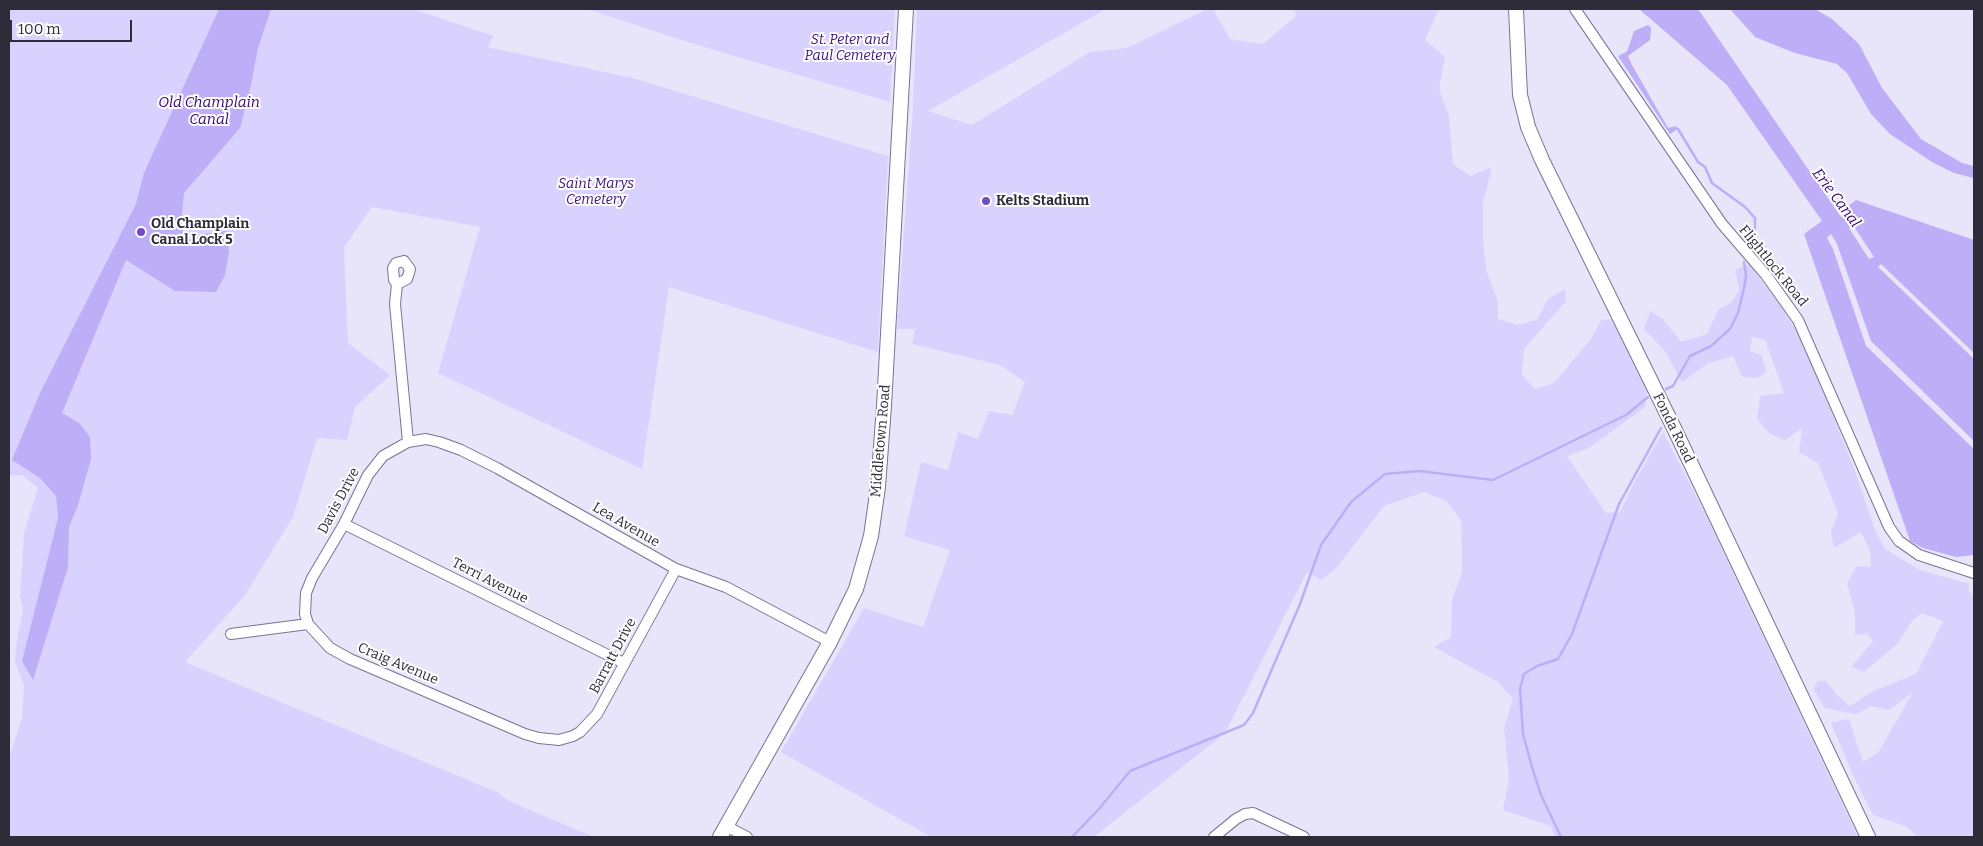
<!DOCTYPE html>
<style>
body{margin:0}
#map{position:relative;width:1983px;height:846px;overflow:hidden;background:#e8e5fb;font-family:Bitter,serif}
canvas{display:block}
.frame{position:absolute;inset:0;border:10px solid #2f2c3a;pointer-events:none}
.scale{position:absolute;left:10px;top:20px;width:122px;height:22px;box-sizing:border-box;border:2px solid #2f2c3a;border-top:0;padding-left:6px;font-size:15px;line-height:18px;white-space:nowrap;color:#2f2c3a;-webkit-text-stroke:4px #fff;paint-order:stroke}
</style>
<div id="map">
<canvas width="1983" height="846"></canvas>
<div class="frame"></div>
<div class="scale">100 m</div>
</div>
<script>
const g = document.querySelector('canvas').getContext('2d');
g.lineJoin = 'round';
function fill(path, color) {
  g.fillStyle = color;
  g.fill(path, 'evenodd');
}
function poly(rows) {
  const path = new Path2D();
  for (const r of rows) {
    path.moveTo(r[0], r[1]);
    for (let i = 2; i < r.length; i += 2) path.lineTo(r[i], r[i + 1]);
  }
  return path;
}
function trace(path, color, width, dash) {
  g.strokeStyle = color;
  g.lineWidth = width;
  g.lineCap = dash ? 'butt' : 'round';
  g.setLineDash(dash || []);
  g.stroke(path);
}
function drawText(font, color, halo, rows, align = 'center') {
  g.font = font + ' Bitter,serif';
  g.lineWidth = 4;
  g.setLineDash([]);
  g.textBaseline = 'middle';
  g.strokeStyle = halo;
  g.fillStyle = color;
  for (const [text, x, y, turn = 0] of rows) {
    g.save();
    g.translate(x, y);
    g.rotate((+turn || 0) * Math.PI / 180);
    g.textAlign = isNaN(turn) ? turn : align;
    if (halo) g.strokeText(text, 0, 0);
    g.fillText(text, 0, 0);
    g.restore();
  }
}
fill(poly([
 [9,9,413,9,494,36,488,47,633,78,888,156,878,352,669,287,642,469,438,373,480,227,372,207,344,247,348,343,390,375,355,407,347,440,317,438,293,517,245,595,185,662,497,792,509,801,594,837,9,837,9,758,22,718,24,685,15,662,16,645,23,609,20,596,24,533,38,488,22,475,9,475],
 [587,9,895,9,890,102,694,44],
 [917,9,1106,9,928,111,972,125,1090,52,1127,48,1207,9,1213,9,1230,39,1263,44,1296,16,1294,9,1439,9,1425,40,1445,57,1439,89,1449,116,1453,164,1470,176,1492,167,1483,203,1483,244,1487,273,1498,301,1498,319,1517,325,1537,320,1548,299,1565,289,1566,301,1524,349,1522,375,1535,389,1554,383,1591,339,1601,320,1611,319,1647,384,1645,407,1589,448,1567,456,1606,513,1620,512,1634,483,1663,432,1707,517,1858,837,1555,837,1551,826,1503,810,1509,779,1504,728,1513,699,1498,682,1434,647,1451,637,1452,599,1462,573,1461,520,1446,501,1424,492,1384,506,1336,568,1322,580,1307,572,1225,733,1094,837,931,837,781,752,864,608,923,627,950,550,904,536,921,462,948,470,958,432,978,439,989,411,1012,415,1025,382,1000,365,912,344,915,329,897,329,913,107],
 [1749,264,1779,303,1804,343,1854,468,1875,530,1885,549,1920,570,1970,584,1968,590,1974,597,1974,837,1918,837,1907,827,1873,815,1853,775,1831,723,1849,719,1863,762,1878,753,1913,692,1889,710,1871,706,1857,714,1824,708,1813,688,1818,681,1826,681,1837,695,1850,706,1873,691,1916,674,1943,621,1922,613,1912,621,1897,644,1864,672,1851,667,1873,641,1867,633,1855,635,1855,613,1847,583,1857,566,1871,567,1870,550,1861,532,1834,548,1831,531,1838,514,1818,463,1799,452,1802,428,1785,440,1770,434,1757,419,1760,396,1784,393,1765,340,1752,337,1750,351,1761,355,1767,371,1758,378,1742,377,1733,356,1707,364,1682,382,1665,351,1644,329,1650,311,1663,319,1681,342,1707,334,1718,310,1733,301,1739,289,1735,270]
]), '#dad2fe');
fill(poly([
 [219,9,271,9,258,48,250,90,240,128,184,193,181,222,185,241,203,234,227,231,229,251,225,275,216,292,175,291,126,260,62,413,79,423,90,437,91,459,78,505,69,527,68,567,33,680,22,661,58,518,56,496,40,478,12,460,40,393,136,204,144,173],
 [1639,9,1698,9,1841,217,1845,214,1843,210,1856,200,1974,240,1974,555,1956,557,1923,548,1910,541,1804,234,1822,221,1727,85],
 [1730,9,1815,9,1832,19,1859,44,1882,88,1921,139,1962,163,1974,166,1974,178,1954,173,1932,162,1890,134,1871,114,1847,73,1837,64,1795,53,1755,37],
 [1648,25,1651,28,1650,40,1628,56,1632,65,1668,128,1676,126,1678,129,1670,134,1618,56,1626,52,1628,49,1634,31]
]), '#bdaef7');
fill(poly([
 [1853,225,1874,257,1869,259,1849,228],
 [1831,234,1837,244,1871,341,1974,441,1974,449,1866,346,1833,249,1827,238],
 [1881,264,1974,353,1974,359,1878,267]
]), '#e8e5fb');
trace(poly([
 [1678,129,1698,162,1705,167,1712,183,1745,207,1755,218,1755,227,1749,246],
 [1666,389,1673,386,1690,356,1711,346,1730,329,1738,313,1744,288,1746,276,1744,262],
 [1072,837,1099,809,1130,771,1244,725,1253,713,1300,604,1321,545,1351,502,1385,474,1419,471,1493,480,1626,415,1648,397],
 [1561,837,1541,795,1532,767,1523,734,1520,689,1524,674,1537,666,1558,659,1572,634,1619,504,1661,428]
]), '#bdaef7', 2.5);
const street = poly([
 [1575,9,1722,224,1766,275,1798,320,1889,527,1899,541,1919,555,1974,573],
 [404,261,410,269,409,273,407,279,397,284,394,280,393,268,396,263,404,261],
 [397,284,395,304,408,442],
 [344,524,624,663],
 [308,624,305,614,306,593,312,578,344,524,368,475,383,456,408,442,426,439,439,442,461,450,497,468,676,569,726,587,830,642],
 [231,634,308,624,330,648,350,659,525,734,539,738,559,740,573,736,580,732,597,714,676,569],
 [726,826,747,837],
 [1214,837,1236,819,1245,814,1253,813,1304,837]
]);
const secondary = poly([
 [1516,9,1520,95,1528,127,1542,160,1674,428,1868,837],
 [720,837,830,642,856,589,871,536,878,487,884,406,906,9]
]);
trace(street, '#787393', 12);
trace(secondary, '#787393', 16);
trace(street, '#fff', 10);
trace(secondary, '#fff', 14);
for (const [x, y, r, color] of [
 [986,201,5,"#704cc5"],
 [141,232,5,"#704cc5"]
]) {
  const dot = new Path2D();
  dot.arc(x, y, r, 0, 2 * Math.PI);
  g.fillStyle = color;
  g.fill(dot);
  trace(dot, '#fff', 2);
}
drawText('italic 14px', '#3b127b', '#fff', [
 ["St. Peter and",850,40],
 ["Paul Cemetery",850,56],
 ["Saint Marys",596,184],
 ["Cemetery",596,200]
]);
drawText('bold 14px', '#2f2c3a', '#fff', [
 ["Kelts Stadium",996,201],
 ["Old Champlain",151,224],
 ["Canal Lock 5",151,240]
], 'left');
drawText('14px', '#2f2c3a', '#fff', [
 ["Flightlock Road",1773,266,51],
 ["Fonda Road",1673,428,64],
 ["Middletown Road",881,441,-85],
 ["Davis Drive",339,501,-62],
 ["Lea Avenue",626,525,30],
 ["Terri Avenue",490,581,27],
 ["Barratt Drive",613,656,-62],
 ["Craig Avenue",398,664,23]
]);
drawText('italic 15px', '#360774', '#fff', [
 ["Old Champlain",209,103],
 ["Canal",209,120],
 ["Erie Canal",1836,198,53]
]);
</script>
